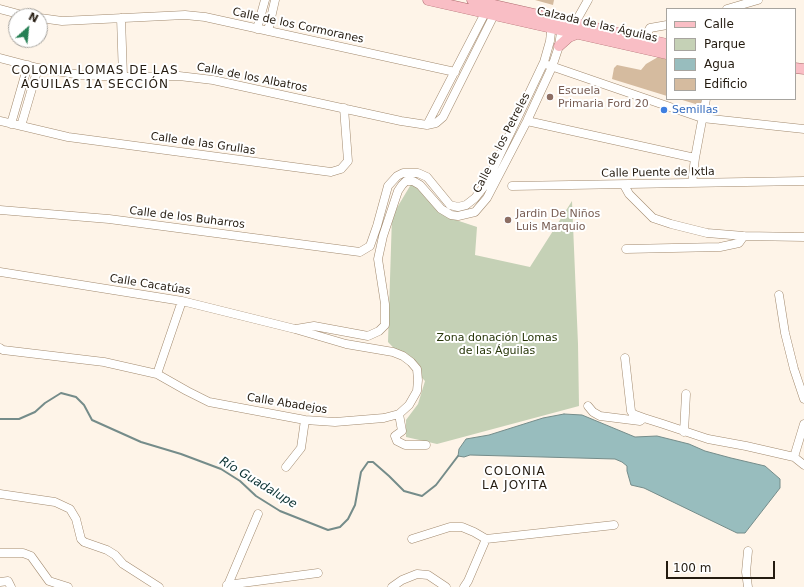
<!DOCTYPE html>
<meta charset="utf-8">
<style>
body{margin:0}
#map{position:relative;width:804px;height:587px;overflow:hidden;background:#fef4e8;font-family:"DejaVu Sans",sans-serif}
canvas{display:block}
.legend{position:absolute;left:666px;top:8px;width:130px;height:92px;box-sizing:border-box;background:#fff;border:1px solid #a7a49f;margin:0;padding:5px 7px;list-style:none;font-size:12px;color:#241b10}
.legend li{display:flex;align-items:center;gap:8px;height:20px}
.legend b{width:20px;border:1px solid #a7a49f}
.north{position:absolute;left:8px;top:8px;width:40px;height:40px;box-sizing:border-box;background:#fff;border:1px solid #a7a49f;border-radius:50%;rotate:27deg;font-size:11px;font-weight:700;line-height:16px;text-align:center;color:#241b10}
.north::after{content:'';display:block;margin:auto;width:14px;height:18px;background:#278055;clip-path:polygon(50% 0,100% 100%,50% 72%,0 100%)}
.scale{position:absolute;left:666px;top:561px;width:109px;height:18px;box-sizing:border-box;border:2px solid #241b10;border-top:0;padding-left:5px;font-size:12px;line-height:14px;white-space:nowrap;color:#241b10;-webkit-text-stroke:3px #fff;paint-order:stroke}
</style>
<div id="map">
<canvas width="804" height="587"></canvas>
<ul class="legend">
<li><b style="height:5px;background:#f9bec5"></b>Calle</li>
<li><b style="height:11px;background:#c5d1b6"></b>Parque</li>
<li><b style="height:11px;background:#98bdbe"></b>Agua</li>
<li><b style="height:11px;background:#d5bb9f"></b>Edificio</li>
</ul>
<div class="north">N</div>
<div class="scale">100 m</div>
</div>
<script>
const g = document.querySelector('canvas').getContext('2d');
g.lineJoin = 'round';
function fill(path, color) {
  g.fillStyle = color;
  g.fill(path, 'evenodd');
}
function poly(rows) {
  const path = new Path2D();
  for (const r of rows) {
    path.moveTo(r[0], r[1]);
    for (let i = 2; i < r.length; i += 2) path.lineTo(r[i], r[i + 1]);
  }
  return path;
}
function trace(path, color, width, dash) {
  g.strokeStyle = color;
  g.lineWidth = width;
  g.lineCap = dash ? 'butt' : 'round';
  g.setLineDash(dash || []);
  g.stroke(path);
}
function drawText(font, color, halo, rows, align = 'center') {
  g.font = font + ' "DejaVu Sans",sans-serif';
  g.lineWidth = 4;
  g.setLineDash([]);
  g.textBaseline = 'middle';
  g.strokeStyle = halo;
  g.fillStyle = color;
  for (const [text, x, y, turn = 0] of rows) {
    g.save();
    g.translate(x, y);
    g.rotate((+turn || 0) * Math.PI / 180);
    g.textAlign = isNaN(turn) ? turn : align;
    if (halo) g.strokeText(text, 0, 0);
    g.fillText(text, 0, 0);
    g.restore();
  }
}
fill(poly([
 [413,181,456,220,477,227,475,255,530,267,572,201,578,344,579,406,437,444,406,437,406,420,418,404,425,381,388,342,392,216]
]), '#c5d1b6');
const water = poly([
 [564,414,582,415,635,437,657,436,689,444,705,451,731,458,765,466,780,479,780,488,745,533,737,533,644,488,631,485,627,471,627,466,622,462,615,459,470,455,464,457,458,456,459,449,466,439,489,435,543,418,564,414]
]);
fill(water, '#98bdbe');
trace(water, '#758c8a', 1);
trace(poly([
 [0,419,19,419,35,412,45,403,61,393,76,397,84,405,92,420,141,442,181,454,221,469,240,481,256,496,280,511,328,530,340,527,348,519,355,505,361,472,368,462,373,462,389,476,404,491,422,496,436,485,458,456]
]), '#758c8a', 2);
fill(poly([
 [535,0,554,0,553,5],
 [658,57,667,59,667,96,612,79,614,68,617,65,641,70,646,64],
 [679,99,704,99,702,106]
]), '#d5bb9f');
const minor = poly([
 [0,9,26,16],
 [727,9,758,0],
 [40,18,62,21,185,15,205,17,455,72],
 [121,18,123,77],
 [575,23,588,0],
 [257,29,265,0],
 [268,31,275,0],
 [644,39,650,28,667,25],
 [0,58,38,68,81,75,123,77,179,76,213,80,401,121,427,125,436,123,443,117,494,15],
 [548,65,702,118,804,129],
 [0,121,68,137,331,172,341,169,348,161,344,108],
 [527,121,695,158],
 [11,124,28,65],
 [427,125,485,13],
 [21,126,38,68],
 [692,183,695,158,706,99],
 [624,185,629,194,653,218,671,224,707,233,744,236,804,237],
 [512,186,804,181],
 [0,210,109,219,360,252,370,246,377,226,388,186,397,176,403,173,418,173,427,177,450,205,458,207,466,205,475,198,486,184,544,62,550,41,552,23],
 [626,249,720,247,739,243,744,236],
 [0,272,182,301,295,329,346,344,393,352,403,356,411,362,417,369,418,380,417,391,409,405,399,414,384,418,335,422,305,420,209,402,187,391,157,374,104,362,3,350,0,348],
 [779,295,785,333,794,369,804,399],
 [296,329,314,326,368,336,379,331,385,325,385,304,378,259,383,236,398,191,402,185,406,181,413,181,420,185,441,209,451,215,458,216,475,212,487,198,527,121,552,67,559,46,562,25],
 [625,358,631,411,633,414,644,418],
 [157,374,182,301],
 [588,406,593,412,600,416,640,421,644,418,663,424,708,439,746,446,794,457,804,465],
 [399,414,402,431,395,436,397,441,405,445,426,445],
 [684,432,686,394],
 [794,457,804,424],
 [286,467,301,448,305,420],
 [0,494,55,502,70,509,76,519,81,539,84,542,107,550,115,555,123,564,159,587],
 [412,539,450,527,462,527,474,532,486,539,468,581,464,587],
 [486,539,614,525],
 [0,553,23,553,31,556,49,581,68,587],
 [0,582,8,581,11,587],
 [227,585,318,573],
 [227,587,258,514],
 [392,587,402,580,417,574,428,575,446,587],
 [748,587,746,572,748,551]
]);
const major = poly([
 [428,0,667,54],
 [472,0,667,44],
 [559,46,569,37,579,33],
 [795,68,804,69]
]);
trace(minor, '#a28a6f', 9);
trace(major, '#ac696c', 11);
trace(minor, '#fff', 8);
trace(major, '#f9bec5', 10);
for (const [x, y, r, color] of [
 [550,97,4,"#8d6e63"],
 [664,110,4,"#3f7fe0"],
 [508,220,4,"#8d6e63"]
]) {
  const dot = new Path2D();
  dot.arc(x, y, r, 0, 2 * Math.PI);
  g.fillStyle = color;
  g.fill(dot);
  trace(dot, '#fff', 1.5);
}
drawText('11px', '#241b10', '#fff', [
 ["Calzada de las Águilas",597,25,13],
 ["Calle de los Cormoranes",298,26,12],
 ["Calle de los Albatros",252,78,11],
 ["Calle de los Petreles",502,143,-63],
 ["Calle de las Grullas",203,144,8],
 ["Calle Puente de Ixtla",658,173,-1],
 ["Calle de los Buharros",187,218,7],
 ["Calle Cacatúas",150,285,9],
 ["Calle Abadejos",287,404,9]
]);
drawText('11px', '#785e54', '#fff', [
 ["Escuela",558,91],
 ["Primaria Ford 20",558,104],
 ["Jardin De Niños",516,214],
 ["Luis Marquio",516,227]
], 'left');
drawText('11px', '#366cbe', '#fff', [
 ["Semillas",672,110]
], 'left');
drawText('11px', '#28370a', '#fff', [
 ["Zona donación Lomas",497,338],
 ["de las Águilas",497,351]
]);
g.letterSpacing = '1px';
drawText('12px', '#241b10', '#fff', [
 ["COLONIA LOMAS DE LAS",95,71],
 ["ÁGUILAS 1A SECCIÓN",95,85],
 ["COLONIA",515,472],
 ["LA JOYITA",515,486]
]);
g.letterSpacing = '0px';
drawText('italic 12px', '#0b3233', '#fff', [
 ["Río Guadalupe",258,483,31]
]);
</script>
